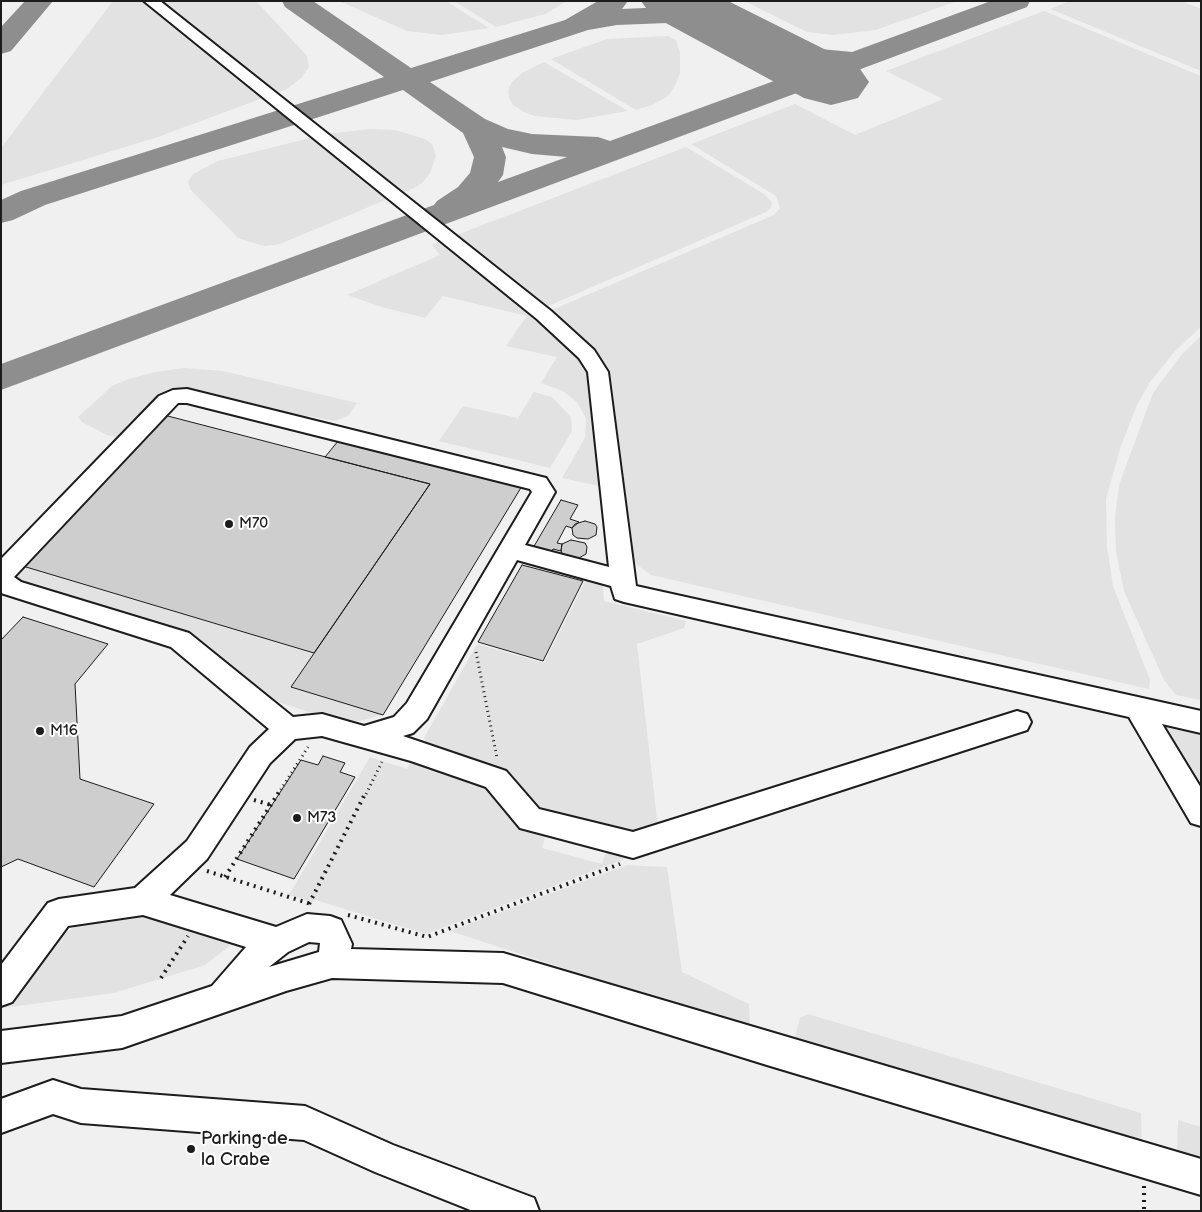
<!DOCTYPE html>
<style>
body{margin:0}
#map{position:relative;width:1202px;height:1212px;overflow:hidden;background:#fff;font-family:"Balsamiq Sans",sans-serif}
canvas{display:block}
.frame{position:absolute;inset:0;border:2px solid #1c1c1c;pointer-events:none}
</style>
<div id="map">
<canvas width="1202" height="1212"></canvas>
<div class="frame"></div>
</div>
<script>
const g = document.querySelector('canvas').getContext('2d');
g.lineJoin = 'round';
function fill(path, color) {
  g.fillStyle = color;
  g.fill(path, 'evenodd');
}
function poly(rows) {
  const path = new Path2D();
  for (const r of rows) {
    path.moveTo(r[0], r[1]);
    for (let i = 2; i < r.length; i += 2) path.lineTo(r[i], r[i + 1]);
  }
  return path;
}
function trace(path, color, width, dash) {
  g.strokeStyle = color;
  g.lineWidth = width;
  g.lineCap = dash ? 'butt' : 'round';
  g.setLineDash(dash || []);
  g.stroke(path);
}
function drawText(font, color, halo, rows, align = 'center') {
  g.font = font + ' "Balsamiq Sans",sans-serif';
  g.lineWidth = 4;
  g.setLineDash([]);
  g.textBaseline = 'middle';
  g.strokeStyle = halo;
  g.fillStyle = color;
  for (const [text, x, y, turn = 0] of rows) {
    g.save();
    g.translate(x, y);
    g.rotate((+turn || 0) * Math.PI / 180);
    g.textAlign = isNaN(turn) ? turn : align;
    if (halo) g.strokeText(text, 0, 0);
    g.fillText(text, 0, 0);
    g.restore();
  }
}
fill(poly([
 [1,1,1201,1,1201,1211,1,1211]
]), '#f0f0f0');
fill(poly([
 [113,1,256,1,307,56,309,67,301,78,287,89,158,137,1,185,1,148],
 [339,1,446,1,489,28,442,35,407,31],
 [454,1,567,1,545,14,496,27],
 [744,1,957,1,876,30,833,35,807,32],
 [1069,1,1181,1,1201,9,1201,71,1050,9],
 [1044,11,1201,76,1201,327,1175,351,1150,382,1137,405,1121,446,1106,499,1107,547,1113,586,1150,680,1149,689,651,575,632,561,605,374,547,312,774,215,780,208,776,196,691,144,795,104,855,135,943,99,886,71],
 [668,36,676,40,680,53,680,73,675,86,668,96,652,105,636,110,551,59,607,39],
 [544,62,628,111,576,120,535,116,524,112,513,105,509,98,508,90,512,82,522,73],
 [371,129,395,130,425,139,432,144,436,156,430,173,422,183,414,188,280,244,264,246,238,238,190,189,188,182,193,174,218,161,326,134],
 [686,147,764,194,772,202,771,208,766,212,541,309,454,236],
 [443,239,578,350,593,377,599,486,562,478,585,438,586,418,577,402,563,391,541,383,557,357,506,346,527,316,443,296,425,318,385,308,347,295,440,255,432,245],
 [1201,336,1201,700,1176,695,1164,680,1124,591,1116,552,1115,517,1119,485,1153,393,1182,354],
 [185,368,223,371,357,403,348,416,334,421,309,416,305,420,187,390,124,439,107,435,82,422,78,417,112,386,129,379,155,372],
 [534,392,552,397,571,417,572,431,550,468,439,441,463,406,518,418],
 [16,564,314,653,383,715,359,721,334,720,253,694,182,633,14,582,12,572],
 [586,580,603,585,604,601,686,621,684,628,637,644,658,828,644,840,537,813,513,777,499,769,427,745,424,738,477,644,544,663],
 [1160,725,1201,734,1201,809],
 [370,757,407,769,410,763,486,789,524,829,546,834,542,848,602,864,607,849,627,854,627,858,426,934,315,900,313,902,289,895],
 [627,865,667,867,682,972,749,1004,750,1029,450,931],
 [118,916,143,916,231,945,205,965,114,993,4,1008,50,943,84,921],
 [808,1014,1141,1113,1142,1148,793,1045,800,1018],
 [1178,1120,1201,1127,1201,1166,1177,1159]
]), '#e2e2e2');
fill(poly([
 [25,1,53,1,11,51,1,54,1,27,25,1],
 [282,1,313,1,411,68,565,20,598,1,628,1,622,9,667,7,692,9,728,17,732,23,728,29,718,31,692,25,667,23,617,25,588,30,430,82,485,119,508,129,532,134,598,137,610,141,815,66,798,65,752,52,748,46,752,40,762,37,799,47,852,52,991,1,1030,1,1027,7,1,390,1,364,434,205,437,201,458,187,470,173,474,157,463,133,403,90,45,205,13,220,1,223,1,200,21,191,384,77,285,7,282,1],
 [502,147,532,154,567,157,498,182,503,175,506,157,502,147]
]), '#8e8e8e');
fill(poly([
 [641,1,728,1,858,66,869,82,858,98,831,105,804,98,651,15,641,1]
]), '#8e8e8e');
const building = poly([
 [160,414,430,484,314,653,16,564,160,414],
 [339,440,522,486,383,715,291,687,430,484,325,457,339,440],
 [561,500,578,505,570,519,579,522,572,528,566,526,557,543,562,544,561,551,553,549,551,553,533,548,561,500],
 [585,521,595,524,597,527,596,535,588,539,577,538,573,535,572,528,575,524,585,521],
 [571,540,585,543,587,547,586,554,577,559,563,555,561,551,562,544,571,540],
 [522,565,583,581,543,661,478,642,522,565],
 [23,617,108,644,75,684,80,779,154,804,94,887,18,859,1,867,1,640,23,617],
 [323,756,345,763,340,772,355,777,294,879,237,859,301,760,318,765,323,756]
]);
fill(building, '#cecece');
trace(building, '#1c1c1c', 1);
const minor = poly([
 [144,1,160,1,551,311,594,350,608,372,636,586,1201,711,1201,733,1162,724,1201,788,1201,826,1191,823,1129,717,624,602,615,599,611,586,517,560,427,719,413,733,403,736,506,771,539,809,633,832,1017,711,1027,714,1031,722,1027,730,633,858,520,828,486,787,411,761,322,736,295,739,270,763,207,859,170,895,276,927,307,914,330,916,341,920,352,944,351,949,503,953,1201,1159,1201,1195,767,1065,503,983,332,978,286,991,122,1048,1,1063,1,1031,122,1016,212,986,246,947,143,915,68,926,12,1002,1,1006,1,965,48,903,59,899,135,888,187,841,250,747,269,729,171,647,1,593,1,559,159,396,173,390,187,389,546,478,555,492,525,545,609,567,588,372,579,358,537,319,144,1],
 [178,403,187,403,530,489,532,492,407,703,394,717,364,726,322,714,293,717,189,633,21,582,14,577,178,403],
 [309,942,320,943,319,952,269,967,288,952,309,942],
 [53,1080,81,1089,305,1106,393,1145,534,1198,539,1211,473,1211,375,1172,304,1140,81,1123,53,1114,1,1133,1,1099,53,1080]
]);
trace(minor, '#1c1c1c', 4);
trace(poly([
 [476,652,497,758],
 [278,794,308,747],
 [366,794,382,762]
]), '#1c1c1c', 3, [1, 4]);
trace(poly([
 [254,800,271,805],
 [207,871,311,904],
 [225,877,279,792],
 [309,904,366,792],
 [348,915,427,937,620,864],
 [161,978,188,936],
 [1144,1186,1144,1211]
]), '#1c1c1c', 4, [2, 5]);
fill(minor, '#fff');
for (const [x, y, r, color] of [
 [229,524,5,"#1c1c1c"],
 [40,731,5,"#1c1c1c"],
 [297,818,5,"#1c1c1c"],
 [191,1149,5,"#1c1c1c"]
]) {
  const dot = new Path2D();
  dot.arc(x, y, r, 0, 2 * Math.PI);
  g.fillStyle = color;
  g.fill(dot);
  trace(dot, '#fff', 2);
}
drawText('15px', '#1c1c1c', '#fff', [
 ["M70",239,524],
 ["M16",50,731],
 ["M73",307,818]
], 'left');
drawText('18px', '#1c1c1c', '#fff', [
 ["Parking de",201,1139],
 ["la Crabe",201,1160]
], 'left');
</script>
